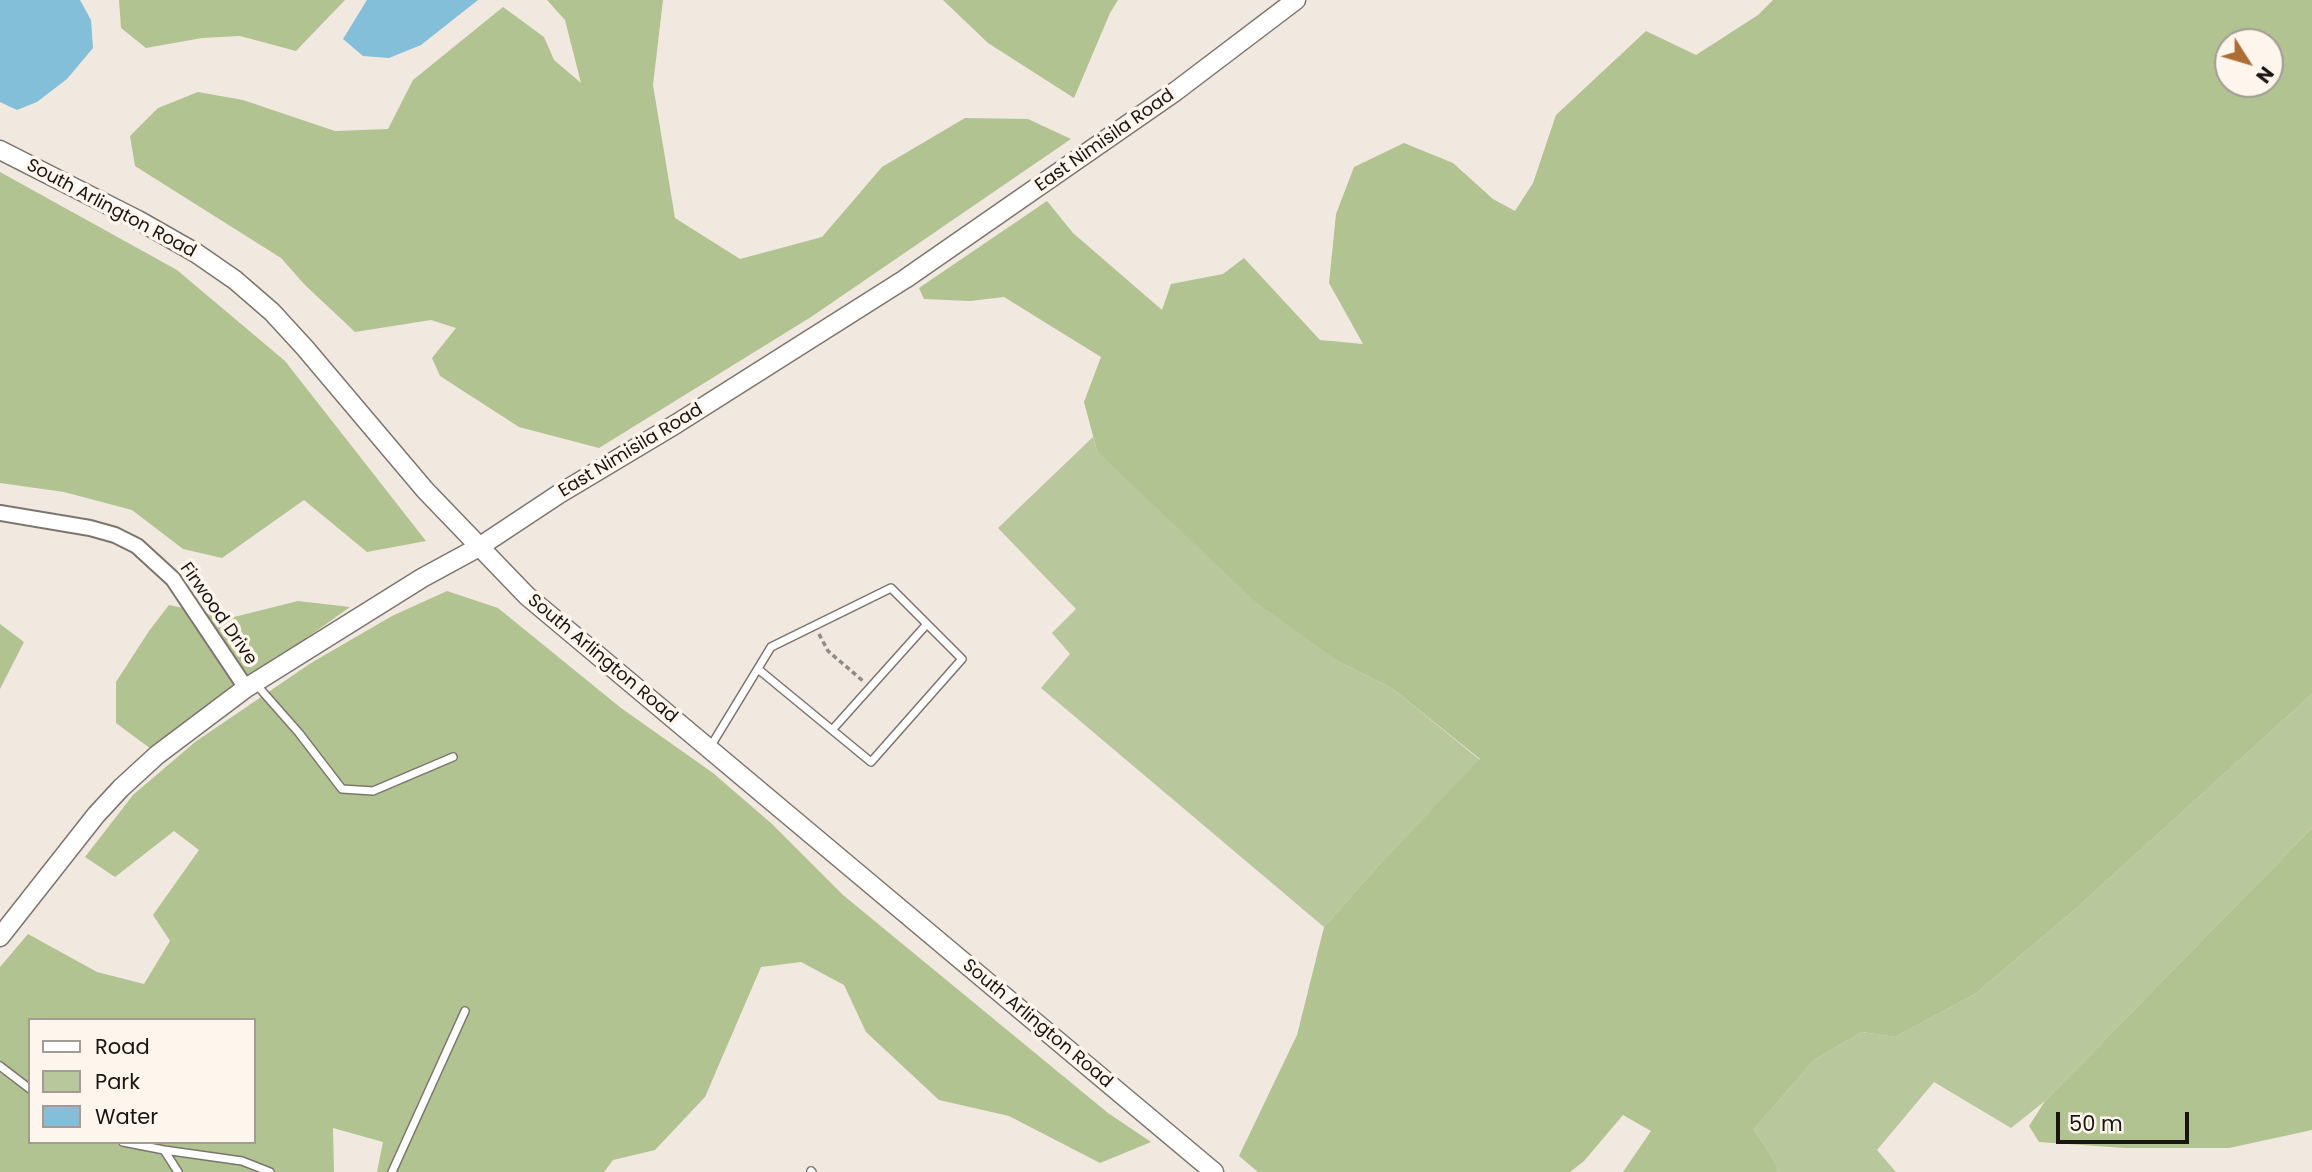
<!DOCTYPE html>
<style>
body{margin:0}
#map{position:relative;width:2312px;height:1172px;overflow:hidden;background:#f1e8e0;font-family:Poppins,sans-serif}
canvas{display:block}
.legend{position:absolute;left:28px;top:1018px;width:228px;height:126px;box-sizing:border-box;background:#fef6ed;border:2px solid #a29c95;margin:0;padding:9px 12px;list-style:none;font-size:21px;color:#181512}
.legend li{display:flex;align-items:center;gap:14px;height:35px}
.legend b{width:35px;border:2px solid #a29c95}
.north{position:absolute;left:2214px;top:28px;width:70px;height:70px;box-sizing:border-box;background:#fef6ed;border:2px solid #a29c95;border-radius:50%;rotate:127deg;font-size:19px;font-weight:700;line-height:28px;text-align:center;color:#181512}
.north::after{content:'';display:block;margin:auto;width:24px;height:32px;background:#ac6e34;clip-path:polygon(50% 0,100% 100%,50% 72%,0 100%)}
.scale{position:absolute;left:2056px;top:1112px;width:133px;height:32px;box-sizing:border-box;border:4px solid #181512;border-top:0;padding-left:9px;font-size:21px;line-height:24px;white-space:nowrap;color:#181512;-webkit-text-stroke:5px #fef6ed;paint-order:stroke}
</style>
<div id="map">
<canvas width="2312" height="1172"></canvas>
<ul class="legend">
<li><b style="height:9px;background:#fff"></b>Road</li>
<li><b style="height:19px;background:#b8c79c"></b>Park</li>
<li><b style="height:19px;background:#83bfd9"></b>Water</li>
</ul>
<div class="north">N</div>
<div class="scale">50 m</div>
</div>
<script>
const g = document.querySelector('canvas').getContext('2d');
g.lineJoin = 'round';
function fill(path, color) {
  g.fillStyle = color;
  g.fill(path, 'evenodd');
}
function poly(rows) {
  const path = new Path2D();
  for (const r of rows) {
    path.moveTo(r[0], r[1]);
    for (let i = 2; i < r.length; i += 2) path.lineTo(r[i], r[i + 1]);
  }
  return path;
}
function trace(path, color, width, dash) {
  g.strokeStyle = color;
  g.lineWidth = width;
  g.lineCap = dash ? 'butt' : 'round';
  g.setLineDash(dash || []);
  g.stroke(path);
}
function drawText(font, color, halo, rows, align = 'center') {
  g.font = font + ' Poppins,sans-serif';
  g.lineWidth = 7;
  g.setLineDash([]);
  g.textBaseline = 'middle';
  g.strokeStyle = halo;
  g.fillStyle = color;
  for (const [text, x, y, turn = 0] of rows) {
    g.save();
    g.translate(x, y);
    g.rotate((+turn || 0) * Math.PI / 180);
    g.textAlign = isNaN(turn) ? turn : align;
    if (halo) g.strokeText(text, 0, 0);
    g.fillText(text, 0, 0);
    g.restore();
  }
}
fill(poly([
 [1093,437,1097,451,1341,663,1393,689,1480,760,1379,865,1324,927,1041,688,1070,654,1052,633,1076,609,998,528],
 [2312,694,2312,828,2045,1101,2011,1128,1934,1082,1877,1150,1896,1172,1776,1172,1778,1167,1754,1129,1814,1060,1862,1032,1895,1037,1975,994,2072,912]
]), '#b8c79c');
fill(poly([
 [119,0,345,0,296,51,240,36,202,38,146,48,121,28],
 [547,0,663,0,653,85,675,218,740,259,822,237,882,167,965,118,1028,119,1071,139,811,317,599,448,519,427,440,376,432,358,456,328,431,320,355,332,305,285,281,258,135,166,130,136,158,108,198,92,243,100,335,131,388,129,413,80,503,7,544,37,554,60,581,83,565,20],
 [943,0,1118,0,1110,13,1074,98,988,43],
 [1773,0,2312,0,2312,694,2072,912,1975,994,1895,1037,1862,1032,1814,1060,1754,1129,1778,1167,1776,1172,1623,1172,1651,1131,1623,1115,1584,1161,1570,1172,1258,1172,1239,1156,1297,1035,1324,927,1379,865,1480,759,1393,689,1341,663,1256,602,1097,451,1084,402,1101,357,1004,297,970,301,924,299,919,288,1047,201,1073,233,1162,310,1171,284,1223,274,1244,258,1320,340,1363,344,1329,283,1336,214,1354,167,1404,143,1453,163,1493,199,1515,211,1533,183,1556,115,1646,31,1696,55,1758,15],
 [2228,42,2270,42,2270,84,2228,84],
 [0,172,177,270,285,361,426,541,367,552,304,500,222,558,183,549,132,510,64,492,0,483],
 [447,591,498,608,621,708,713,773,772,824,843,895,1108,1113,1151,1142,1100,1163,1009,1116,939,1100,866,1032,844,985,801,962,761,967,705,1097,655,1150,613,1160,604,1172,377,1172,383,1142,333,1128,334,1172,0,1172,0,967,28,934,97,972,144,984,170,941,153,915,199,850,174,831,115,877,85,857,133,795,195,742,311,663,392,616],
 [30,1020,254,1020,254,1142,30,1142],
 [298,601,350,607,151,749,116,723,116,682,149,631,169,605,230,618],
 [0,624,24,642,0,689],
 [2312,828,2312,1130,2229,1148,2125,1148,2039,1142,2029,1126,2045,1101]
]), '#b1c390');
fill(poly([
 [0,0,80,0,91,20,93,48,67,79,37,102,17,110,0,102],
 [367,0,478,0,421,45,389,58,363,56,343,39]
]), '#83bfd9');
const service = poly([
 [255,683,299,733,342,789,373,791,453,757],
 [832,730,927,624],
 [709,749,771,647,891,588,962,659,871,762,758,669],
 [0,1066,30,1089],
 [123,1142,164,1150,178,1172],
 [164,1150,242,1161,270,1172],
 [811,1171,812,1172],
 [392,1172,465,1011]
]);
const minor = poly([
 [0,513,90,528,115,535,137,546,173,579,246,688]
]);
const tertiary = poly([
 [0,150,138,220,196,253,235,280,272,312,305,348,425,490,527,596,1214,1172],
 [0,937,96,815,121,788,157,755,246,688,422,578,479,547,559,494,676,424,905,279,1176,91,1296,0]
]);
trace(service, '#7c756e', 10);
trace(minor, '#7c756e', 18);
trace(tertiary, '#7c756e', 21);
trace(poly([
 [819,634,828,651,863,681]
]), '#918a85', 3.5, [5, 3.5]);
trace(service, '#fff', 7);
trace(minor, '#fff', 14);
trace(tertiary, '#fff', 18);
drawText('18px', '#181512', '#fef6ed', [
 ["East Nimisila Road",1105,141,-35],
 ["South Arlington Road",111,209,28],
 ["East Nimisila Road",631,451,-31],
 ["Firwood Drive",218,614,55],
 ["South Arlington Road",602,659,40],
 ["South Arlington Road",1037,1024,40]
]);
</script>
